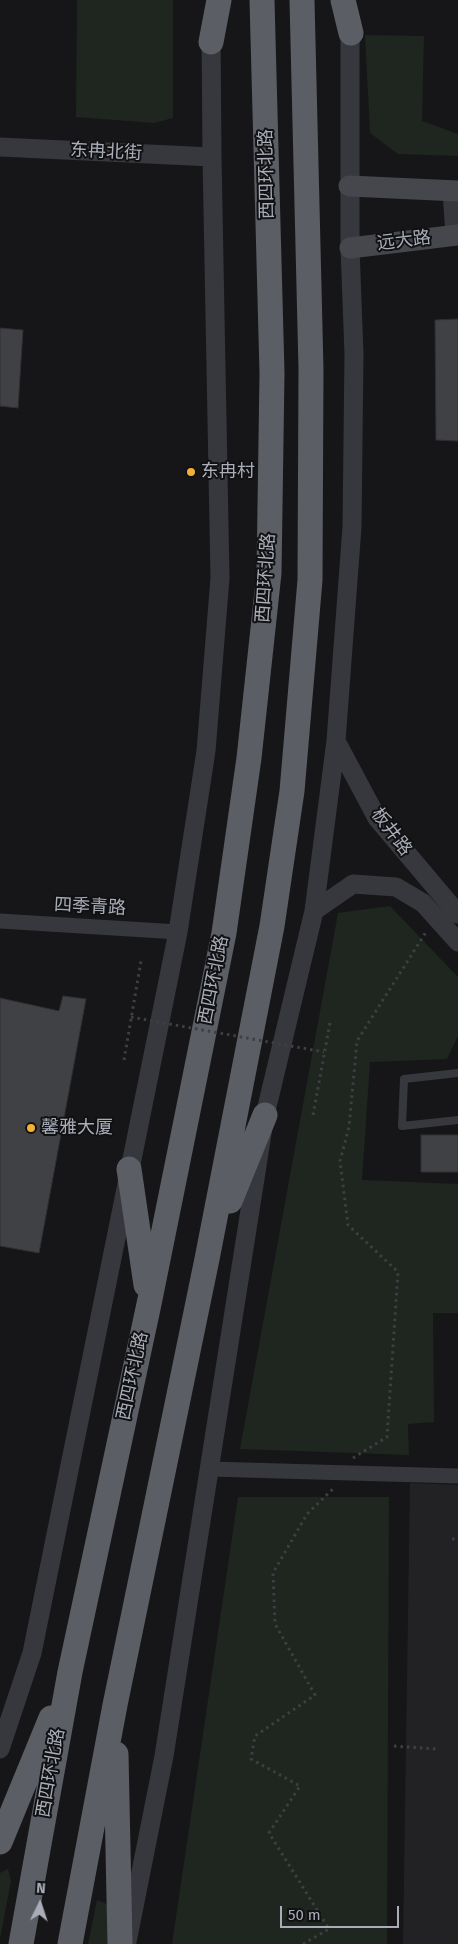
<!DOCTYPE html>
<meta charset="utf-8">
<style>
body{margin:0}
#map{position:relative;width:458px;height:1944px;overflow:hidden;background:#161618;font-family:"Fira Sans",sans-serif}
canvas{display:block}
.north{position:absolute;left:15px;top:1879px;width:50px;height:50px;-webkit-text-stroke:4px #111113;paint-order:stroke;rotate:4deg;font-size:14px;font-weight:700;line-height:20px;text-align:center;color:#a8adb8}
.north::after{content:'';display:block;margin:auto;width:18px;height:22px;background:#a8adb8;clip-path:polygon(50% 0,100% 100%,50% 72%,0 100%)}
.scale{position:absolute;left:280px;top:1906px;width:119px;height:22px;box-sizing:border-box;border:2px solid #a8adb8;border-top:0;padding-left:6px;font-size:15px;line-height:18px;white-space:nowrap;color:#a8adb8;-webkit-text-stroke:4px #111113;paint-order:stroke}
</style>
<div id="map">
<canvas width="458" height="1944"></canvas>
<div class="north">N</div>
<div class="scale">50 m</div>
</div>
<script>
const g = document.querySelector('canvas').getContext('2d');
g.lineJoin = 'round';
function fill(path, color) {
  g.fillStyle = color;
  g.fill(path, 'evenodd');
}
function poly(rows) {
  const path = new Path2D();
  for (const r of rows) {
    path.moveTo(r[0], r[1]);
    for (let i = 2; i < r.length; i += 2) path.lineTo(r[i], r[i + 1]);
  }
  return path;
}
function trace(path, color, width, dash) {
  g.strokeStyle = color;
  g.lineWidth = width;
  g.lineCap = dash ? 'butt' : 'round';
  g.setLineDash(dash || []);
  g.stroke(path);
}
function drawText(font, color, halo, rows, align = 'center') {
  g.font = font + ' "Fira Sans","Noto Sans SC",sans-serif';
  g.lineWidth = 4;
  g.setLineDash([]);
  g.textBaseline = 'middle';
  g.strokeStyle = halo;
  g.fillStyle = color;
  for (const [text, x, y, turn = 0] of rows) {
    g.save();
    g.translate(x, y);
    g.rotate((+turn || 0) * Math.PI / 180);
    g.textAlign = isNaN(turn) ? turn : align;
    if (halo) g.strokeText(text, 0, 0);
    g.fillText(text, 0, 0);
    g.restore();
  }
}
fill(poly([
 [410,1483,458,1485,458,1944,403,1944]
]), '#222225');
fill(poly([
 [77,0,173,0,173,118,154,123,76,117],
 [365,35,424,36,422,121,458,134,458,156,398,154,370,133],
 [390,906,458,977,458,1036,447,1059,370,1062,362,1180,458,1184,458,1313,433,1313,434,1422,408,1424,409,1455,240,1449,338,913],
 [238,1497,389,1497,387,1944,172,1944],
 [8,1869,11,1881,0,1939,0,1873],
 [97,1900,112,1906,110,1944,88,1944]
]), '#1e261f');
const building = poly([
 [458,319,458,441,436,440,435,320,458,319],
 [0,328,23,330,18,408,0,406,0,328],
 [63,996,86,999,39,1253,0,1246,0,998,59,1011,63,996],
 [421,1135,458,1135,458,1172,421,1172,421,1135]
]);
fill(building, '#404145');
trace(building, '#303034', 1);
trace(poly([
 [124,1060,141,961],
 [313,1115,330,1023],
 [353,1458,387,1437,398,1272,348,1225,340,1161,349,1127,357,1041,426,932],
 [452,1539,458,1539],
 [394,1746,436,1749],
 [303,1944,329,1929,269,1833,300,1786,251,1759,255,1736,315,1695,275,1624,273,1573,307,1514,335,1487]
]), '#3d3f44', 3, [2.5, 4]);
trace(poly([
 [458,1073,404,1079,402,1126,458,1120]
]), '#37383d', 8);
trace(poly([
 [0,921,178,932],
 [209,1469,458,1476]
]), '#37383d', 15);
trace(poly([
 [0,147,212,157],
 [452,191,455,235],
 [336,741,377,818,458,914],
 [314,911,353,884,396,887,423,903,458,942],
 [0,1749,32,1653,178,932,206,751,220,578,212,157,211,29],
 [127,1942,164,1756,265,1115,314,911,336,741,352,527,354,354,350,248,350,21]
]), '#37383d', 19);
trace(poly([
 [349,186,458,191],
 [350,248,458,235]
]), '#45474d', 21);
trace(poly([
 [343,0,351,33],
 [211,42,219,0],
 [129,1169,146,1285],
 [230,1201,265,1115],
 [116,1754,120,1944],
 [0,1842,51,1718],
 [21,1944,70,1672,149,1304,224,933,249,758,269,573,272,373,262,0],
 [70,1944,115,1705,207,1259,272,926,292,791,310,580,311,369,302,0]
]), '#5b5e65', 25);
trace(poly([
 [131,1017,324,1052]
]), '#3d3f44', 3, [2.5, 4]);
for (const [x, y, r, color] of [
 [191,472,5,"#f2b134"],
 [31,1128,5,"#f2b134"]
]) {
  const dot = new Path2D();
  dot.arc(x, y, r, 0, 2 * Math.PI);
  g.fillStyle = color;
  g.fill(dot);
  trace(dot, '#111113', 2);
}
drawText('18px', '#a8adb8', '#111113', [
 ["东冉北街",106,152,3],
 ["西四环北路",267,174,-91],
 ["远大路",404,241,-7],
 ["西四环北路",266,578,-86],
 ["板井路",391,832,53],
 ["四季青路",90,907,3],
 ["西四环北路",214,980,-79],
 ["西四环北路",133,1376,-78],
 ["西四环北路",51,1773,-80]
]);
drawText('18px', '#a8adb8', '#111113', [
 ["东冉村",201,472],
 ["馨雅大厦",41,1128]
], 'left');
</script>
